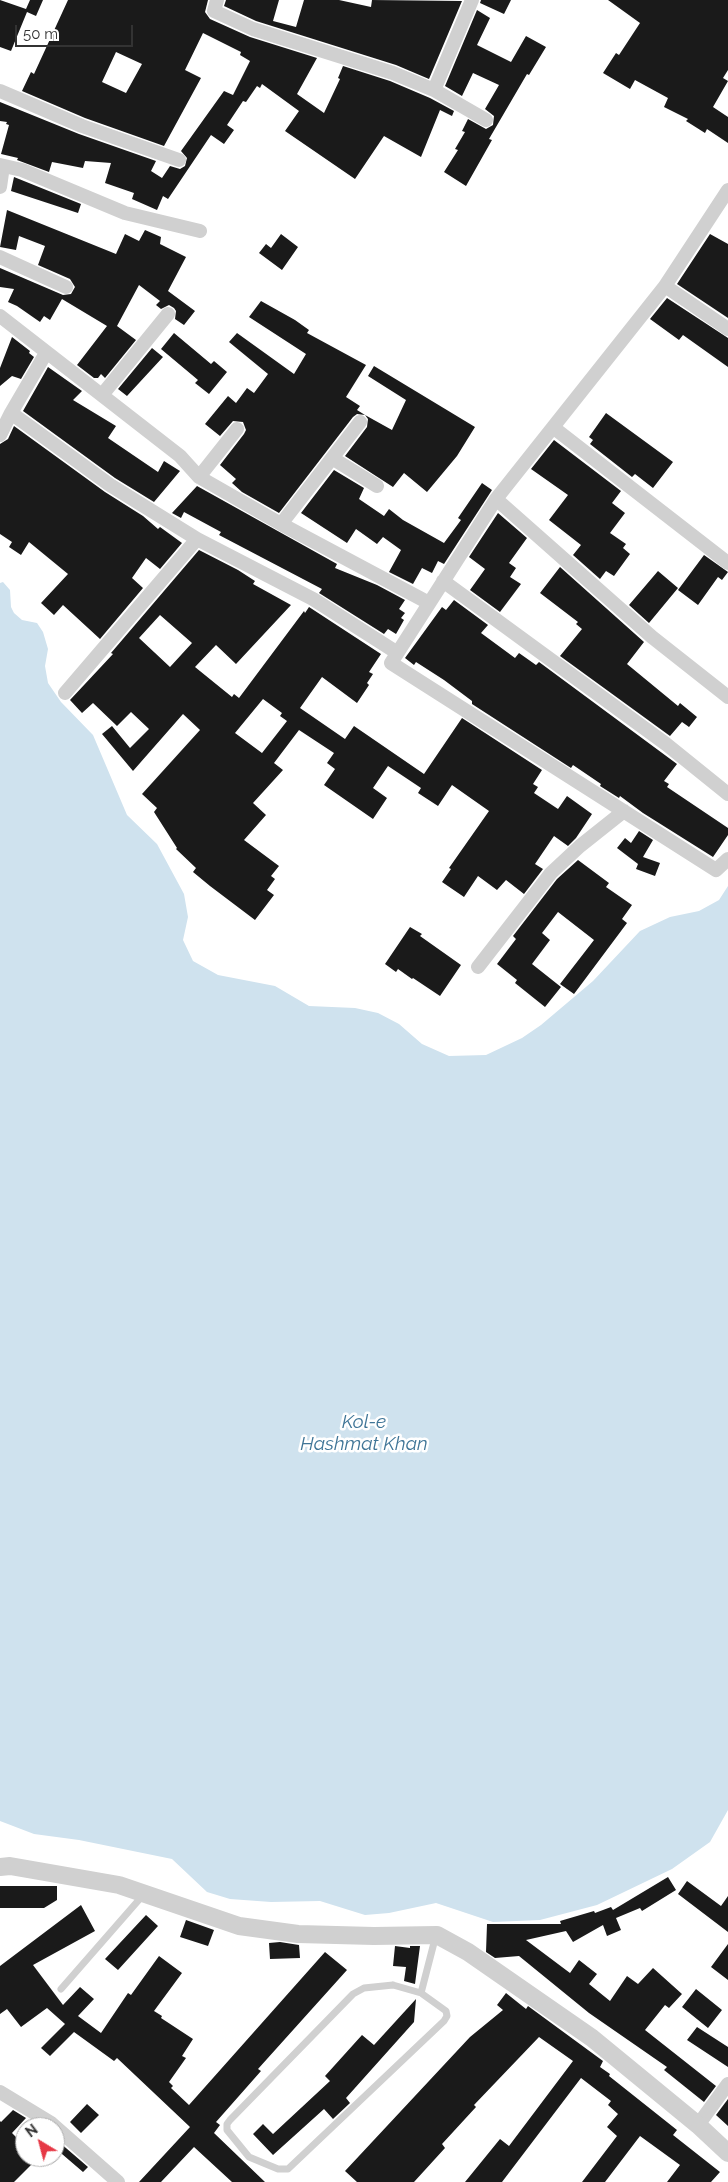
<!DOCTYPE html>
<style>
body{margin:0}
#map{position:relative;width:728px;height:2182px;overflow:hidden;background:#fff;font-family:Raleway,sans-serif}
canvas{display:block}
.north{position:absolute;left:15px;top:2117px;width:50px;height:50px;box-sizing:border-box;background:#fff;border:1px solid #adadad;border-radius:50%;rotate:323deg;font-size:14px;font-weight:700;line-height:20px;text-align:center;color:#333}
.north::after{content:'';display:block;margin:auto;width:18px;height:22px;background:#e63946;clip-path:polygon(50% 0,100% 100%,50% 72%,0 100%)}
.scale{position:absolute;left:15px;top:25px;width:118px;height:22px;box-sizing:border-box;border:2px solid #333;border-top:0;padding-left:6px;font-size:15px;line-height:18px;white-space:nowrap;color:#333;-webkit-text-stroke:4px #fff;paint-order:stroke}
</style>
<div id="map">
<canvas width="728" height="2182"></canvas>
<div class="north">N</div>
<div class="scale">50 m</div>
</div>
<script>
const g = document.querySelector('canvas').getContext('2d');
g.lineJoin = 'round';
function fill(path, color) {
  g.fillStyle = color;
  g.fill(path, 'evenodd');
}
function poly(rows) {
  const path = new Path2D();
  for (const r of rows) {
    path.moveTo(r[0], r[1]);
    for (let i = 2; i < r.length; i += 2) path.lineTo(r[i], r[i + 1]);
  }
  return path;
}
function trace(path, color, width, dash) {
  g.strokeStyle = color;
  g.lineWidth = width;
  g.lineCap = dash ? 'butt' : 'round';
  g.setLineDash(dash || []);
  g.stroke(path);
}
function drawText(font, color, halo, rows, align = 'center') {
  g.font = font + ' Raleway,sans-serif';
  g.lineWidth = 5;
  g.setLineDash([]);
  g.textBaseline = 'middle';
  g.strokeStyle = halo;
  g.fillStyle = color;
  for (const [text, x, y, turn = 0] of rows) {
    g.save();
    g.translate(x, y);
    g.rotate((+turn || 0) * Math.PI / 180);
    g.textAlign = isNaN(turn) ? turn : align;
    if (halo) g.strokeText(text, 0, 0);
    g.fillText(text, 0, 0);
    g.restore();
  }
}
fill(poly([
 [3,582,10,590,11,607,14,613,22,620,37,623,43,632,48,649,45,666,48,683,61,702,93,735,127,815,157,844,184,894,188,917,183,940,193,961,218,975,275,986,309,1006,355,1008,378,1013,399,1024,422,1044,449,1056,486,1055,522,1038,541,1025,593,981,640,931,670,917,699,911,719,900,728,886,728,1810,710,1842,672,1869,597,1905,540,1920,493,1922,436,1903,389,1913,365,1915,320,1901,271,1902,230,1899,207,1892,172,1859,79,1840,34,1834,0,1821,0,583]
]), '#cfe2ee');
fill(poly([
 [0,0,26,9,30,0,43,0,36,16,27,12,11,51,0,47],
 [68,0,208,0,205,12,210,19,250,37,317,58,297,94,324,113,340,79,338,78,343,66,390,81,430,98,454,111,452,116,440,110,421,157,384,136,355,179,285,131,299,111,262,84,260,88,257,86,246,102,243,101,227,125,234,130,224,144,211,135,168,199,163,196,157,210,132,199,134,193,105,183,111,163,85,161,83,168,52,162,49,172,17,160,18,158,1,154,9,125,6,124,7,122,0,121,0,102,79,134,156,161,151,171,162,178,170,166,180,169,185,166,187,158,181,151,224,91,233,95,250,61,240,55,241,52,203,33,185,70,201,78,164,146,85,118,22,91,31,72,34,74],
 [116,52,142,64,126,93,102,82],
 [226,0,279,0,273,21,296,27,304,0,339,0,371,7,372,0,462,1,429,79,396,65,256,21,224,6],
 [481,0,511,0,504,14,480,3],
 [608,0,728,0,728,70,723,78,728,81,713,107,728,117,728,143,707,129,705,133,686,121,688,119,664,107,668,98,635,80,630,89,603,73,616,53,619,55,640,23],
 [477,10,490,18,477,45,511,62,526,36,546,47,529,75,527,74,489,139,492,140,466,186,444,172,458,150,455,149,465,132,462,131,468,119,486,129,493,125,494,116,485,109,499,85,473,73,462,96,445,86],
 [14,177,81,204,78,213,11,191],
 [7,210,116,254,125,234,139,241,145,230,161,237,160,244,186,257,168,291,195,311,184,325,175,319,176,311,174,308,169,305,161,309,156,305,160,301,139,285,117,326,136,340,105,378,101,374,98,378,94,378,77,365,107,326,62,299,50,320,44,316,40,322,17,306,8,302,14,289,0,287,0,268,63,295,71,294,75,287,70,279,38,265,45,246,19,236,16,250,0,247],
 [281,234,298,247,282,270,259,253,266,244,271,248],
 [710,234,728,244,728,318,677,284],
 [667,298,728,338,728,367,683,335,679,340,650,319],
 [261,301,295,320,309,330,307,333,366,365,346,397,360,406,357,410,365,415,357,414,353,417,279,513,242,492,232,483,236,479,220,465,244,434,246,430,243,422,233,421,220,436,205,424,228,396,236,403,247,388,254,393,268,374,229,342,237,333,294,374,306,354,249,317],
 [174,333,211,364,214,361,227,372,209,394,195,383,198,380,161,349],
 [12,337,30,351,29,353,34,357,21,379,12,376,0,386,0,368],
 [152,348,163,357,127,396,118,389],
 [374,366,475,427,457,456,427,492,404,473,393,487,345,456,367,427,368,419,365,415,392,430,406,400,368,376],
 [48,367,82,391,73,400,116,426,108,438,158,472,164,461,180,471,154,502,115,478,23,411],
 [606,413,673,462,653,488,635,474,632,477,590,444,593,440,589,437],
 [14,426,105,492,143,516,158,529,160,527,182,543,160,569,146,558,132,578,143,588,100,639,63,605,54,615,41,603,68,574,29,542,21,555,9,547,12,542,0,534,0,444,8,439],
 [554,440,621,491,612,503,625,513,610,533,626,544,623,548,630,554,614,576,606,571,600,579,573,555,581,545,549,520,568,495,531,469],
 [334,470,364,488,359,499,384,516,389,509,403,520,444,543,461,520,458,518,482,483,492,490,444,564,438,561,432,573,422,568,413,584,389,572,401,550,383,537,377,544,356,529,347,543,301,513],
 [197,486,337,564,335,568,377,585,405,600,399,609,405,613,401,618,404,620,396,634,388,629,384,634,319,593,322,589,219,535,221,532,184,512,181,518,172,513],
 [498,513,527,538,509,563,516,568,510,577,521,584,500,612,470,590,485,569,469,557],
 [199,550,238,570,255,581,253,584,291,605,236,664,216,645,195,667,232,697,234,694,239,698,304,611,305,613,309,607,381,654,369,672,373,674,367,683,369,685,357,703,322,677,300,708,345,739,354,726,424,774,462,718,542,770,533,784,538,787,534,793,558,809,567,796,592,814,576,838,568,846,554,836,535,864,543,869,524,894,506,880,497,890,478,876,464,897,442,882,451,869,449,868,489,811,452,785,438,806,418,793,421,788,388,766,373,788,387,798,373,819,324,785,335,769,327,763,334,753,299,730,274,763,283,770,253,803,266,815,244,840,279,866,271,876,275,879,267,890,274,895,255,920,210,886,193,872,196,868,176,849,177,848,154,812,157,808,142,794,200,730,183,714,133,771,102,734,112,726,130,748,149,729,131,712,117,726,93,703,82,713,70,700,113,654,111,653],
 [160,615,192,643,170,667,139,638],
 [263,699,282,713,280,716,287,721,262,753,235,733],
 [704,555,728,572,722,580,718,577,698,605,678,590],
 [560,567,644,642,627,664,678,706,680,703,697,717,689,727,682,722,670,736,560,656,582,629,576,624,578,622,540,593],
 [658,571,678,588,649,623,629,605],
 [454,600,488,625,481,633,515,658,519,653,536,665,539,662,677,764,664,781,669,784,667,787,728,828,728,835,713,857,643,813,620,796,619,798,600,786,601,784,573,765,571,768,472,704,472,701,444,680,416,662,414,665,405,658,442,607,446,610],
 [639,831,653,840,643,857,660,863,655,876,636,869,638,864,617,848,625,838,631,843],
 [578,860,609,883,606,887,632,905,622,919,627,923,574,994,560,984,594,940,558,912,542,933,550,940,532,964,561,987,545,1007,515,983,517,980,497,964,516,939,513,936,557,879],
 [410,927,422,934,420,936,461,965,440,996,413,978,412,979,398,969,396,972,385,964],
 [668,1877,676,1890,642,1911,640,1908,616,1918,621,1930,607,1936,603,1925,573,1942,566,1931,526,1940,570,1973,579,1960,597,1974,589,1984,610,2001,627,1976,638,1984,653,1968,682,1994,669,2008,665,2005,645,2030,716,2086,704,2102,664,2070,667,2067,589,2013,519,1956,495,1958,486,1952,487,1924,561,1924,560,1921,594,1911,595,1913,611,1907,613,1910],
 [687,1881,721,1906,728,1896,728,1932,678,1894],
 [0,1886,57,1886,57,1900,44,1908,0,1908],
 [81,1905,95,1931,33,1965,63,2005,80,1987,94,1999,78,2016,101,2033,128,1993,131,1995,159,1956,182,1973,154,2011,162,2016,161,2018,193,2039,182,2056,186,2058,169,2082,173,2086,171,2088,189,2105,325,1952,347,1970,258,2069,261,2071,216,2122,220,2125,214,2133,265,2182,232,2182,194,2147,161,2182,139,2182,190,2127,117,2058,114,2061,74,2032,50,2056,41,2048,65,2024,47,2008,21,2027,7,2009,0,2014,0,1966],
 [146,1915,158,1926,118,1970,105,1959],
 [186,1920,214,1930,208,1946,180,1937],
 [280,1942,299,1945,300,1958,270,1959,269,1943],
 [728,1944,728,1980,711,1967],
 [395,1946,410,1948,410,1946,420,1946,415,1984,404,1981,406,1967,393,1966],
 [696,1989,722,2010,708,2028,682,2007],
 [506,1993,526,2009,528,2006,603,2061,600,2067,610,2074,609,2076,677,2130,673,2135,720,2172,711,2182,667,2182,680,2165,640,2136,605,2182,582,2182,617,2136,607,2127,618,2114,608,2105,611,2101,581,2078,502,2182,465,2182,500,2139,509,2146,573,2061,539,2037,474,2105,476,2107,442,2144,445,2148,414,2182,357,2182,345,2171,470,2037,503,2010,497,2005],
 [416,1999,414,2022,346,2098,350,2103,333,2119,324,2109,273,2155,253,2134,263,2124,273,2134,330,2081,325,2076,362,2035,374,2045],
 [697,2027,728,2047,728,2067,687,2040],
 [728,2099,728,2126,716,2115],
 [87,2104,99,2115,81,2133,70,2122],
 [13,2110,26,2118,12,2133,25,2146,25,2157,39,2157,14,2182,0,2182,0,2121,1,2122],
 [59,2142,88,2167,83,2172,55,2148]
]), '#1a1a1a');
trace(poly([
 [393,1985,421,1993,446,2011,447,2016,444,2021,288,2169,278,2169,249,2157,227,2130,227,2124,230,2120,353,1994,364,1988,393,1985],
 [61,1989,144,1894],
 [421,1993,436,1935]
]), '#d0d0d0', 7);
trace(poly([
 [217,0,214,11,253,29,393,73,434,90,486,120],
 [434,90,472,0],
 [0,91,82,126,179,160],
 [0,165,22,170,125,213,200,231],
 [0,187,3,166],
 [728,190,665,286,496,499,391,663,716,870,728,859],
 [0,257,66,287],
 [665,286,728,329],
 [0,316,180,456,199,477,281,524,429,603],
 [46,353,11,413,110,485,197,539,313,599,396,652],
 [102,395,168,314],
 [554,428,728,563],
 [0,435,11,413],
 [332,458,377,486],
 [199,477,237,429],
 [496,499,652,637,728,697],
 [281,524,360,422],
 [443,581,666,744,728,794],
 [65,693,197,539],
 [478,967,551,873,580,846,624,811],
 [0,2092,51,2123,118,2182],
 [698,2125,728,2084]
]), '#d0d0d0', 14);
trace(poly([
 [0,1867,10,1866,119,1885,239,1926,298,1934,374,1936,437,1935,468,1952,592,2038,698,2125,728,2153]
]), '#d0d0d0', 18);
drawText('italic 19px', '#3f7597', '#fff', [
 ["Kol-e",364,1422],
 ["Hashmat Khan",364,1444]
]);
</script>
